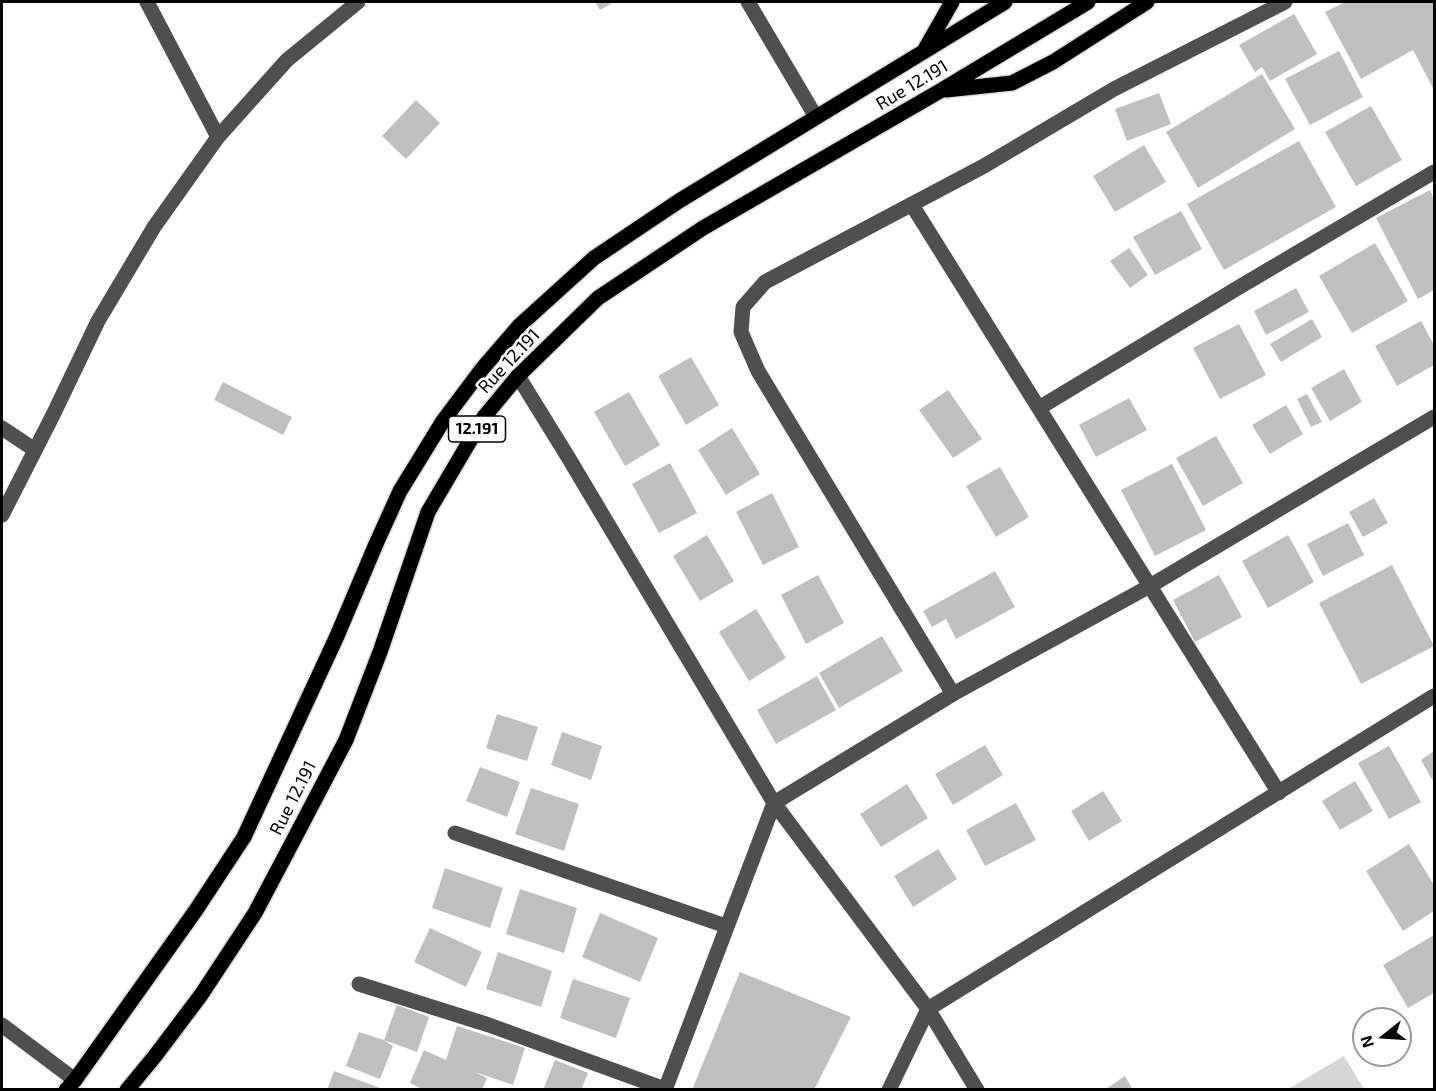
<!DOCTYPE html>
<style>
body{margin:0}
#map{position:relative;width:1436px;height:1091px;overflow:hidden;background:#fff;font-family:"Exo 2",sans-serif}
canvas{display:block}
.frame{position:absolute;inset:0;border:3px solid #000;pointer-events:none}
.north{position:absolute;left:1352px;top:1007px;width:60px;height:60px;box-sizing:border-box;background:#fff;border:2px solid #999;border-radius:50%;rotate:253deg;font-size:16px;font-weight:700;line-height:24px;text-align:center;color:#000}
.north::after{content:'';display:block;margin:auto;width:21px;height:27px;background:#000;clip-path:polygon(50% 0,100% 100%,50% 72%,0 100%)}
</style>
<div id="map">
<canvas width="1436" height="1091"></canvas>
<div class="frame"></div>
<div class="north">N</div>
</div>
<script>
const g = document.querySelector('canvas').getContext('2d');
g.lineJoin = 'round';
function fill(path, color) {
  g.fillStyle = color;
  g.fill(path, 'evenodd');
}
function poly(rows) {
  const path = new Path2D();
  for (const r of rows) {
    path.moveTo(r[0], r[1]);
    for (let i = 2; i < r.length; i += 2) path.lineTo(r[i], r[i + 1]);
  }
  return path;
}
function trace(path, color, width, dash) {
  g.strokeStyle = color;
  g.lineWidth = width;
  g.lineCap = dash ? 'butt' : 'round';
  g.setLineDash(dash || []);
  g.stroke(path);
}
function drawText(font, color, halo, rows, align = 'center') {
  g.font = font + ' "Exo 2",sans-serif';
  g.lineWidth = 5;
  g.setLineDash([]);
  g.textBaseline = 'middle';
  g.strokeStyle = halo;
  g.fillStyle = color;
  for (const [text, x, y, turn = 0] of rows) {
    g.save();
    g.translate(x, y);
    g.rotate((+turn || 0) * Math.PI / 180);
    g.textAlign = isNaN(turn) ? turn : align;
    if (halo) g.strokeText(text, 0, 0);
    g.fillText(text, 0, 0);
    g.restore();
  }
}
fill(poly([
 [1344,1056,1364,1089,1288,1089]
]), '#d6d6d6');
fill(poly([
 [595,2,614,2,600,10],
 [1345,2,1434,2,1434,90,1413,50,1361,79,1325,12],
 [1294,14,1317,54,1270,81,1262,67,1255,72,1239,45],
 [1339,51,1363,97,1310,125,1285,79],
 [1262,74,1295,129,1198,188,1166,132],
 [1159,93,1171,124,1127,141,1115,109],
 [416,100,440,123,406,159,382,136],
 [1371,106,1402,160,1356,186,1325,132],
 [1299,141,1336,207,1224,270,1187,204],
 [1144,145,1166,182,1115,212,1093,176],
 [1430,190,1434,199,1434,290,1418,299,1376,218],
 [1181,211,1202,249,1155,275,1133,237],
 [1375,243,1408,301,1352,333,1319,276],
 [1129,248,1148,275,1130,288,1110,261],
 [1296,288,1309,312,1266,335,1254,311],
 [1312,319,1322,337,1281,362,1270,344],
 [1421,321,1434,345,1434,365,1397,386,1375,346],
 [1239,324,1266,375,1220,399,1193,348],
 [691,357,719,405,686,425,658,376],
 [1344,369,1362,402,1330,421,1311,388],
 [223,382,292,417,283,435,214,400],
 [948,390,982,439,953,458,919,410],
 [629,392,660,445,625,466,594,412],
 [1307,394,1322,422,1311,427,1297,399],
 [1129,398,1147,430,1096,457,1079,425],
 [1286,405,1303,434,1270,454,1252,425],
 [732,428,760,474,726,495,698,450],
 [1216,436,1243,483,1203,506,1176,458],
 [670,463,697,513,659,533,632,484],
 [1172,464,1206,530,1155,556,1121,490],
 [1000,467,1029,517,996,537,966,486],
 [772,493,799,547,763,565,736,512],
 [1374,498,1388,523,1363,537,1349,512],
 [1348,523,1364,555,1323,576,1307,544],
 [707,535,734,581,700,601,673,556],
 [1288,535,1314,582,1268,608,1242,561],
 [1392,565,1434,646,1361,684,1319,603],
 [995,571,1015,607,956,639,946,619,932,627,923,611],
 [818,575,844,623,806,644,781,595],
 [1219,575,1242,617,1195,642,1173,600],
 [756,609,786,658,749,681,719,632],
 [882,636,903,671,839,708,819,673],
 [817,676,836,710,776,744,757,710],
 [497,714,538,727,527,761,486,748],
 [562,732,602,746,591,780,551,765],
 [985,745,1003,775,953,805,935,774],
 [1389,746,1421,802,1389,819,1358,763],
 [1434,751,1434,783,1421,760],
 [480,767,520,782,507,817,466,801],
 [1355,781,1373,811,1340,830,1322,801],
 [907,784,928,818,881,847,860,814],
 [531,788,579,804,564,851,515,834],
 [1103,791,1122,821,1089,841,1071,811],
 [1016,803,1036,840,985,866,966,830],
 [1409,844,1434,885,1434,911,1403,931,1366,871],
 [938,849,957,879,913,907,894,876],
 [445,868,503,888,490,928,432,908],
 [520,889,577,908,564,953,506,934],
 [600,913,658,938,640,982,582,957],
 [430,928,482,952,466,987,414,962],
 [1434,935,1434,993,1408,1008,1383,965],
 [498,952,552,971,541,1007,486,989],
 [740,972,851,1017,814,1090,692,1090],
 [573,979,630,998,616,1038,560,1018],
 [397,1005,429,1017,417,1052,384,1040],
 [457,1026,525,1048,513,1085,475,1072,487,1078,482,1090,424,1090,410,1083,424,1050,446,1060],
 [359,1032,384,1040,393,1046,380,1079,346,1066],
 [555,1060,588,1073,581,1090,543,1090],
 [334,1071,383,1089,383,1090,327,1090],
 [1125,1076,1133,1090,1104,1090]
]), '#bfbfbf');
const major = poly([
 [924,51,952,2],
 [946,90,1012,83,1053,62,1147,2],
 [66,1090,75,1080,196,910,244,837,337,636,376,544,400,491,443,421,482,369,520,325,594,258,679,201,1005,2],
 [127,1090,155,1056,201,995,255,913,292,843,346,740,380,652,428,512,484,417,518,376,598,298,703,228,940,91,1088,2]
]);
trace(major, '#dbdbdb', 18);
trace(poly([
 [147,2,218,137],
 [748,2,816,117],
 [912,205,1279,793],
 [518,376,568,457,774,803,928,1009,977,1090],
 [1039,408,1236,289,1434,172],
 [2,428,35,450],
 [2,515,53,415,98,321,154,227,218,137,287,60,358,2],
 [953,694,758,371,741,332,743,307,765,282,984,166,1114,89,1285,2],
 [455,833,726,926],
 [359,984,489,1025,665,1089],
 [2,1025,75,1080],
 [665,1090,774,803,953,694,1150,586,1434,417],
 [889,1090,928,1009,1434,696]
]), '#4f4f4f', 15);
trace(major, '#000', 15);
for (const [x, y, w] of [
 [477,429,57]
]) {
  const box = new Path2D();
  box.roundRect(x - w / 2, y - 13, w, 26, 4.5);
  g.fillStyle = '#fff';
  g.fill(box);
  trace(box, '#000', 1.5);
}
drawText('bold 16px', '#000', null, [
 ["12.191",477,429]
]);
drawText('18px', '#000', '#fff', [
 ["Rue 12.191",912,85,-31],
 ["Rue 12.191",509,361,-47],
 ["Rue 12.191",293,798,-63]
]);
</script>
